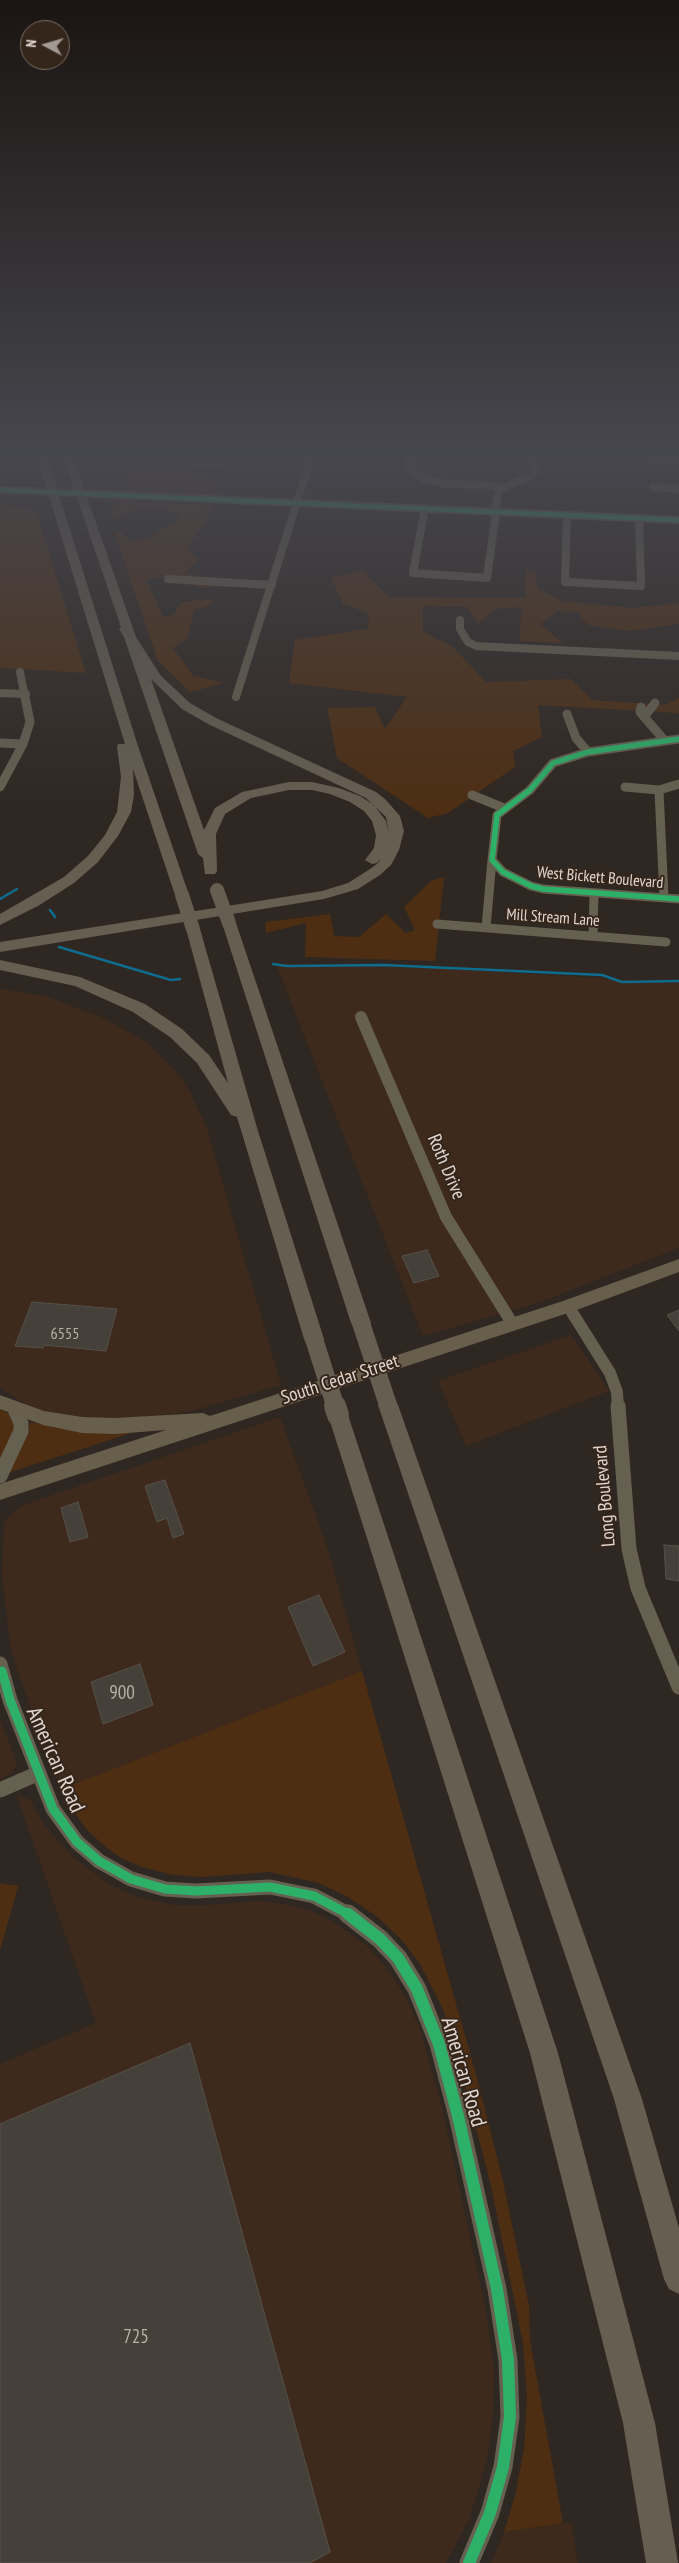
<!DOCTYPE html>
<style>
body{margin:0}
#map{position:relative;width:679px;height:2563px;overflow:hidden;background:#2f2721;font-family:"PT Sans Narrow",sans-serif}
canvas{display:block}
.north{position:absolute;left:20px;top:20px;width:50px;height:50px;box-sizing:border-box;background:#35261b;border:1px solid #796c63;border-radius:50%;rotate:276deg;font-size:14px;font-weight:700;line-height:20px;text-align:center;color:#e0d6cf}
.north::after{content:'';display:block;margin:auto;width:18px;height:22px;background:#a29992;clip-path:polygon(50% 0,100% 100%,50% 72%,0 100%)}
</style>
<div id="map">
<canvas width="679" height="2563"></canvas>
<div class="north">N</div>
</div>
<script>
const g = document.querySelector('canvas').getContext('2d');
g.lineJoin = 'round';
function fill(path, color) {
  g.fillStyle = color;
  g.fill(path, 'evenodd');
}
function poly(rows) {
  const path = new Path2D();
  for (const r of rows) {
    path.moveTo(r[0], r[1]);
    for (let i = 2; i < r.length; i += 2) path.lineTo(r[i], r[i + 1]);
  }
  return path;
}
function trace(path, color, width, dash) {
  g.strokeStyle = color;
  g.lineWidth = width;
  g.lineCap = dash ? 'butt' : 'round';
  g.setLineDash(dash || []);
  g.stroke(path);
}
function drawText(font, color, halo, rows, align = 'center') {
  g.font = font + ' "PT Sans Narrow",sans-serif';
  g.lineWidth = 4;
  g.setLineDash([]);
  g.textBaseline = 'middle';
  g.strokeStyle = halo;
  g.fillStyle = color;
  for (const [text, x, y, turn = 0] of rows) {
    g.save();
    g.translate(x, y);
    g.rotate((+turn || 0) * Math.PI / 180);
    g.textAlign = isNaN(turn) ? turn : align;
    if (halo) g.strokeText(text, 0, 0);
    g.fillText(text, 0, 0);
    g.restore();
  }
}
fill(poly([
 [276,964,437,968,679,983,679,1248,535,1304,423,1336],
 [0,989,45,996,101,1017,146,1042,177,1073,190,1092,206,1126,281,1385,192,1411,129,1420,59,1416,31,1407,0,1388],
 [571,1335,609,1391,466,1446,438,1381],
 [280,1417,327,1547,362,1671,62,1789,18,1673,10,1644,2,1575,4,1523,15,1510,23,1505],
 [0,1719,17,1763,13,1772,0,1779],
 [20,1795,31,1801,46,1828,75,1859,112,1886,141,1898,173,1905,206,1905,260,1901,285,1904,309,1910,332,1921,366,1945,386,1967,406,1997,422,2035,442,2108,485,2306,494,2369,493,2411,488,2456,470,2517,446,2563,0,2563,0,2064,96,2023,17,1796],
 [571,2522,578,2563,491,2563,504,2532]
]), '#3d2a1c');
fill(poly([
 [111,454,230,454,226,468,166,466,167,469,208,474,224,497,131,494],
 [114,500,215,506,188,548,198,560,184,574,223,579,220,586,201,588,167,576,146,580,163,617,174,615,181,602,213,599,212,605,194,610,187,639,173,648,193,676,224,683,190,692,158,661,114,532,121,532,133,542,151,537,182,516,162,508,141,507,116,519,112,518],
 [0,505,36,511,86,673,0,668],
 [363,571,389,597,525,598,526,571,535,571,538,589,562,601,633,608,679,603,679,624,630,631,588,625,577,612,559,611,540,624,563,643,520,641,521,607,496,609,478,624,467,607,423,606,423,632,452,646,486,682,571,679,592,700,665,705,679,698,679,713,538,705,542,737,513,751,515,767,448,813,428,818,337,758,327,708,375,707,385,729,407,697,289,683,295,640,368,629,369,613,343,604,331,578],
 [444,877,435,961,305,957,306,923,266,933,265,922,330,914,334,936,359,937,386,914,406,933,415,930,404,907,431,881],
 [0,1409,10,1414,15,1429,0,1465],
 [31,1422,57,1428,134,1432,8,1473],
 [362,1671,477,2078,502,2177,529,2306,530,2341,563,2523,504,2532,515,2496,524,2449,527,2398,523,2343,491,2186,455,2047,443,2009,420,1964,401,1939,375,1915,348,1897,319,1883,269,1872,203,1877,173,1875,142,1867,123,1859,107,1848,87,1830,70,1806,62,1789],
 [0,1883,18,1886,0,1951]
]), '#4d2e13');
trace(poly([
 [0,899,17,889],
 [50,910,55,917],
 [59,947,171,980,180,979],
 [273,964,287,966,384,965,602,975,622,982,679,981]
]), '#0e6d8e', 2.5);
const building = poly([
 [427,1250,439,1276,414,1283,402,1256,427,1250],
 [32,1302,117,1309,106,1351,44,1345,43,1348,15,1346,32,1302],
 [679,1310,679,1331,667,1315,679,1310],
 [165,1480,184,1534,173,1538,167,1518,157,1522,145,1486,165,1480],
 [78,1502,88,1537,70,1542,61,1508,78,1502],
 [664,1545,679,1546,679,1581,666,1579,664,1545],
 [319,1595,345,1652,313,1666,288,1607,319,1595],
 [140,1664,153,1705,103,1724,91,1682,140,1664],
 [190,2043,330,2552,310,2563,0,2563,0,2124,190,2043]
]);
fill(building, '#46403a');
trace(building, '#56504a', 1);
trace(poly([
 [409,454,408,468,423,479,447,484,489,485,501,489],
 [516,454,536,454],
 [651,458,679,460],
 [653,487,679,489],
 [0,490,31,491],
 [99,494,679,520],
 [425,508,413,573,487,578,496,512],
 [494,512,499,490,534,474,536,454],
 [567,515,565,582,641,586,639,519],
 [168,579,272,585],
 [460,620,460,629,468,642,476,646,679,656],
 [20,672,25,698],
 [0,693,26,694],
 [236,697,312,454]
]), '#666050', 8);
trace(poly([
 [641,707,640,712,665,741],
 [567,714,576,738,588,752],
 [644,717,655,703],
 [679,739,588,752,553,763,530,790,497,815,492,860,503,872,531,886,543,889,679,899],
 [0,743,23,744],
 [0,787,23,744,30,722,25,697],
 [625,787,659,790,679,784],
 [659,790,664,898],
 [472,795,504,808],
 [437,924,666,942],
 [486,928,492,860],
 [593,936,594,894]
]), '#666050', 9);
trace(poly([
 [361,1017,446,1217,512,1323],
 [568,1306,610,1373,617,1392,618,1408]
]), '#666050', 12);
trace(poly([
 [618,1406,629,1549,638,1588,679,1687],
 [0,1476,21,1431,21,1423,15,1409],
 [0,1664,10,1700,53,1809,77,1842,99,1861,131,1879,165,1889,196,1891,270,1887,314,1896,350,1915],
 [0,1790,39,1773]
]), '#666050', 15);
trace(poly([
 [348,1914,380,1939,398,1958,417,1989,439,2044,458,2116,497,2289,508,2360,510,2417,503,2467,490,2513,469,2563]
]), '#666050', 19);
fill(poly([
 [679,1259,679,1272,574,1311,0,1500,0,1484,166,1430,115,1434,82,1433,43,1425,0,1409,0,1395,44,1411,82,1417,115,1418,203,1413,210,1416,563,1301,679,1259]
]), '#675e4c');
fill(poly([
 [36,454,46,454,137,743,189,895,182,899,175,895,133,769,134,795,131,812,118,836,98,862,74,883,38,906,0,925,0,914,64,877,88,856,105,835,117,812,121,777,117,747,118,744,125,744,36,454],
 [62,454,72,454,136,637,161,676,190,703,216,718,376,792,385,799,400,816,404,831,399,850,391,865,380,875,358,889,324,899,0,952,0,942,322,891,348,883,370,869,378,863,381,858,377,863,372,864,365,860,374,848,376,835,372,821,364,811,350,802,330,794,312,790,289,790,251,798,225,814,216,834,217,871,215,874,205,874,203,858,198,854,124,637,119,629,121,627,62,454],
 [151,679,182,709,208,724,366,798,386,817,389,833,386,821,374,805,360,796,339,788,312,782,289,782,242,792,215,808,204,830,151,679],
 [229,918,236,923,371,1323,368,1328,361,1331,354,1328,351,1323,222,923,229,918],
 [193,924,200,929,258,1131,324,1339,321,1345,314,1347,307,1345,304,1339,237,1117,231,1115,197,1063,170,1037,133,1012,75,986,0,970,0,960,80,977,145,1004,182,1029,209,1055,228,1083,186,929,193,924],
 [388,1397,395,1399,398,1405,642,2099,679,2228,679,2294,669,2289,664,2279,614,2099,378,1405,381,1399,388,1397],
 [338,1406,345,1409,348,1415,558,2053,655,2423,678,2563,646,2563,623,2423,530,2053,328,1415,331,1409,338,1406]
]), '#665e51');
trace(poly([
 [31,491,99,494]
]), '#666050', 8);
trace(poly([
 [217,890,229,923],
 [182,895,193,929]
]), '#665e51', 14);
trace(poly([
 [361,1323,388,1405],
 [314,1339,336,1408]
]), '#665e51', 18);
trace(poly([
 [335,1406,338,1415]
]), '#665e51', 22);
trace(poly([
 [0,490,679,520]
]), '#2db169', 4.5);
trace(poly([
 [679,739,588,752,553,763,530,790,497,815,492,860,503,872,531,886,543,889,679,899]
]), '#2db169', 5.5);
trace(poly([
 [2,1671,10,1700,53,1809,77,1842,99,1861,131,1879,165,1889,196,1891,270,1887,314,1896,350,1915]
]), '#2db169', 9);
trace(poly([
 [348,1914,380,1939,398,1958,417,1989,439,2044,458,2116,497,2289,508,2360,510,2417,503,2467,490,2513,469,2563]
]), '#2db169', 12);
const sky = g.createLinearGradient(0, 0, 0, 812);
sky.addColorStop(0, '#1a1512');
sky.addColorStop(0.56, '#47474e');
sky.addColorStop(1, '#47474e00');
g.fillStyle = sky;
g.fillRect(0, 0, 679, 812);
drawText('16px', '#e0d6cf', '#35261b', [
 ["West Bickett Boulevard",600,878,5],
 ["Mill Stream Lane",553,918,4]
]);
drawText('16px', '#bab0aa', null, [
 ["6555",65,1334]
]);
drawText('19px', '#e0d6cf', '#35261b', [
 ["Roth Drive",446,1167,67],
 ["South Cedar Street",340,1380,-18],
 ["Long Boulevard",605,1496,-95]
]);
drawText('19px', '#bab0aa', null, [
 ["900",122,1694],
 ["725",136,2338]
]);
drawText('22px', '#e0d6cf', '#35261b', [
 ["American Road",55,1760,66],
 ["American Road",463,2072,74]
]);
</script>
